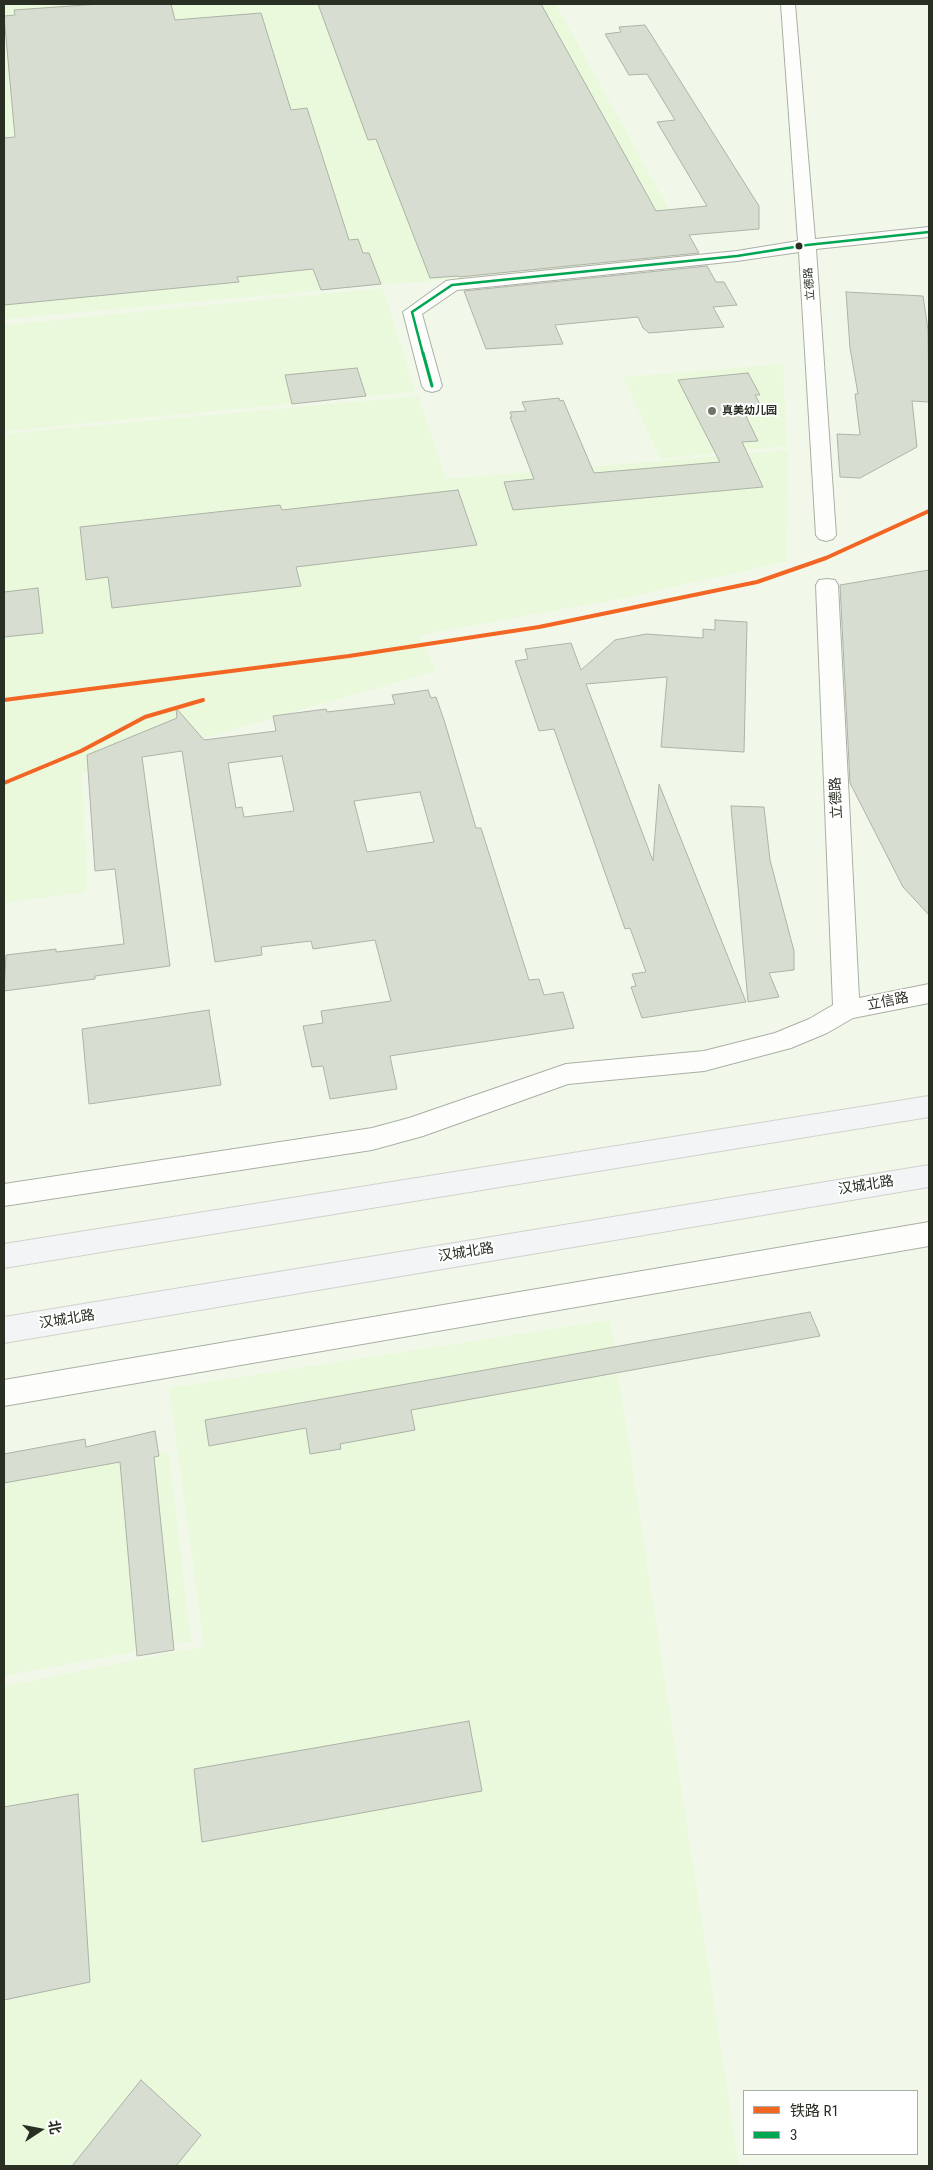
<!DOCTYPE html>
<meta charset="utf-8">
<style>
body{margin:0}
#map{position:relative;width:933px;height:2170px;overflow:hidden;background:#f1f8ea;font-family:"Roboto Condensed","Noto Sans SC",sans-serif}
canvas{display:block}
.frame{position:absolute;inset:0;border:5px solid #292f23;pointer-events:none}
.legend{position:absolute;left:743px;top:2090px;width:175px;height:65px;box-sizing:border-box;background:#fff;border:1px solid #a9aca7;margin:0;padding:6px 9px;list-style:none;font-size:15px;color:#292f23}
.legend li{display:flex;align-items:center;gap:10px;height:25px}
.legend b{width:25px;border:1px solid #a9aca7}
.north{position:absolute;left:15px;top:2105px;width:50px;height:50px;-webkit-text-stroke:4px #fff;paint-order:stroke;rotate:79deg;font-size:14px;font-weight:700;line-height:20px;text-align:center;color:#292f23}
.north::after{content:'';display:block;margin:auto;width:18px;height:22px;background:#292f23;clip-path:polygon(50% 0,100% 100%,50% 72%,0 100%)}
</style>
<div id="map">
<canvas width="933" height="2170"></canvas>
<div class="frame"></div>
<ul class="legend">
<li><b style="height:6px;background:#f26522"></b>铁路 R1</li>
<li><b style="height:6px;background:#00a651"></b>3</li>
</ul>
<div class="north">北</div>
</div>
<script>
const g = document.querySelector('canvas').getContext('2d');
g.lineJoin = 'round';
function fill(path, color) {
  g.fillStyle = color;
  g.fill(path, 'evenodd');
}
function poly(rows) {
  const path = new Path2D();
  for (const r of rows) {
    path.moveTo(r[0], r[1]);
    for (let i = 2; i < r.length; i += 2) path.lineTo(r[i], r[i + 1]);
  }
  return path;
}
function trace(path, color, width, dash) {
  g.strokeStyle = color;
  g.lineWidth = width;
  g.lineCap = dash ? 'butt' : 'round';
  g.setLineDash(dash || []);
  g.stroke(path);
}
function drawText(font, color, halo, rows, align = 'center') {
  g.font = font + ' "Roboto Condensed","Noto Sans SC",sans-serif';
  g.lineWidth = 4;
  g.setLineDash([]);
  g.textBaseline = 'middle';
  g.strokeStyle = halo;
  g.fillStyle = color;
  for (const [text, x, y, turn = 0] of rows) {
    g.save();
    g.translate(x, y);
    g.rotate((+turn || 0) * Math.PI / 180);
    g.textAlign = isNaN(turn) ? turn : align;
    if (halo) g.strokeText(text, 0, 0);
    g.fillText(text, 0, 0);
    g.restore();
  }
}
fill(poly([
 [4,4,556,4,695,257,4,319],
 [383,288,415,392,4,431,4,325],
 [783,364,787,446,660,459,623,377],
 [418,396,446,479,788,450,787,561,630,597,419,635,436,671,82,773,87,892,4,903,4,434],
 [610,1320,739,2166,4,2166,4,1686,204,1646,169,1388],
 [169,1452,191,1641,4,1676,4,1481]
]), '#eaf9dc');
const building = poly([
 [99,4,171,4,175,20,261,13,291,110,307,108,349,240,358,239,363,253,369,253,381,284,321,290,313,269,237,277,239,282,4,305,4,138,15,137,4,16,15,15,14,10,99,4],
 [318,4,541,4,656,211,707,206,657,122,675,120,647,74,629,75,605,34,621,32,619,27,645,25,759,206,759,229,689,235,699,253,459,277,458,276,430,278,376,139,368,140,318,4],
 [707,266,716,282,724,282,737,305,713,307,724,327,649,333,643,328,638,317,555,325,563,344,486,349,464,291,707,266],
 [846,292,923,296,928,330,929,402,912,401,917,447,860,478,840,477,837,434,860,435,855,394,858,394,850,348,846,292],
 [357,368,366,396,292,404,285,375,357,368],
 [748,373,760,395,755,395,761,406,742,408,758,441,742,442,763,487,513,510,504,482,534,479,510,417,512,417,510,412,526,411,522,402,559,398,560,401,563,400,594,473,720,462,678,380,748,373],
 [458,490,477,545,296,567,301,586,112,608,108,577,86,580,80,527,280,505,282,510,458,490],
 [929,570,929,915,903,887,850,783,840,585,929,570],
 [38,588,43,633,4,637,4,592,38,588],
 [715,620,747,622,744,752,661,747,667,677,586,684,653,861,659,784,746,1002,642,1018,631,987,636,986,632,974,646,972,630,928,625,929,554,729,539,731,515,661,528,659,525,649,571,643,581,670,615,640,646,634,703,638,703,629,715,630,715,620],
 [428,690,431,698,436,697,445,723,476,828,481,828,529,980,539,979,544,995,563,992,574,1028,390,1056,397,1089,330,1099,323,1066,312,1067,303,1026,323,1023,321,1011,391,1001,375,940,313,949,311,941,261,947,262,955,215,962,182,751,142,757,170,966,95,976,95,979,4,991,6,955,56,949,56,952,124,944,115,869,95,871,87,755,177,718,176,708,204,740,276,731,273,716,326,709,327,712,395,704,392,695,428,690],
 [282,756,294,811,244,817,242,807,236,808,228,763,282,756],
 [420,792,434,842,367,852,354,801,420,792],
 [731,806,764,807,770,860,794,951,794,970,769,973,779,997,748,1002,731,806],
 [209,1010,221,1085,89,1104,82,1029,209,1010],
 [810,1312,820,1336,411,1410,415,1430,340,1444,341,1449,310,1454,306,1428,209,1446,205,1420,810,1312],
 [155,1431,159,1456,154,1457,174,1650,137,1656,120,1462,4,1483,4,1454,85,1439,86,1447,155,1431],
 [469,1721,482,1791,202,1842,194,1769,469,1721],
 [78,1794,90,1982,4,2000,4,1807,78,1794],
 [141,2080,201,2135,176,2166,72,2166,141,2080]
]);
fill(building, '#d7ded1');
trace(building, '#adb3a7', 1);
const minor = poly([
 [827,579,835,580,838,585,859,998,929,984,929,1003,853,1018,827,1033,791,1048,704,1071,568,1084,423,1136,372,1150,4,1206,4,1184,372,1128,409,1118,566,1064,704,1051,775,1033,809,1019,833,1005,816,585,819,580,827,579],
 [929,1222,929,1246,4,1406,4,1380,929,1222]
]);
const tertiary = poly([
 [781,4,795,4,815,239,929,227,929,237,816,249,836,535,833,539,826,541,819,539,816,535,799,252,737,261,457,290,422,314,442,386,439,390,432,392,425,390,422,386,403,312,446,281,452,280,737,251,798,241,781,4]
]);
const primary = poly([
 [929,1096,929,1117,4,1268,4,1244,929,1096],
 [929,1165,929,1187,4,1343,4,1317,929,1165]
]);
trace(minor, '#aaafa4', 2);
trace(tertiary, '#aaafa4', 2);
trace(primary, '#cfd3cc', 2);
fill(minor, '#fdfefc');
fill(tertiary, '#fdfefc');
fill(primary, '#f2f4f6');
trace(poly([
 [423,354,412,312,452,285,737,256,807,245,929,232]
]), '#00a651', 2.5);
trace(poly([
 [423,353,432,386]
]), '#00a651', 3);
trace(poly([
 [4,700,349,656,539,627,757,582,826,558,929,511],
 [4,783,81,751,145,717,203,700]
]), '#f26522', 4);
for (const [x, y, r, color] of [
 [799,246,4.5,"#292f23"],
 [712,411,5,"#6f7569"]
]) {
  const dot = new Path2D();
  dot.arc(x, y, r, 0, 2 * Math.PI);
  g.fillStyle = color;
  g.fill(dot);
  trace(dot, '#fff', 2);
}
drawText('11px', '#292f23', '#fff', [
 ["立德路",810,284,-94]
]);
drawText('bold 11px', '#292f23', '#fff', [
 ["真美幼儿园",722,411]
], 'left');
drawText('14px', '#292f23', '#fff', [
 ["立德路",837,798,-93],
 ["立信路",888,1002,-11],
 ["汉城北路",866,1186,-9],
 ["汉城北路",466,1253,-9],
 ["汉城北路",67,1320,-9]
]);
</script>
